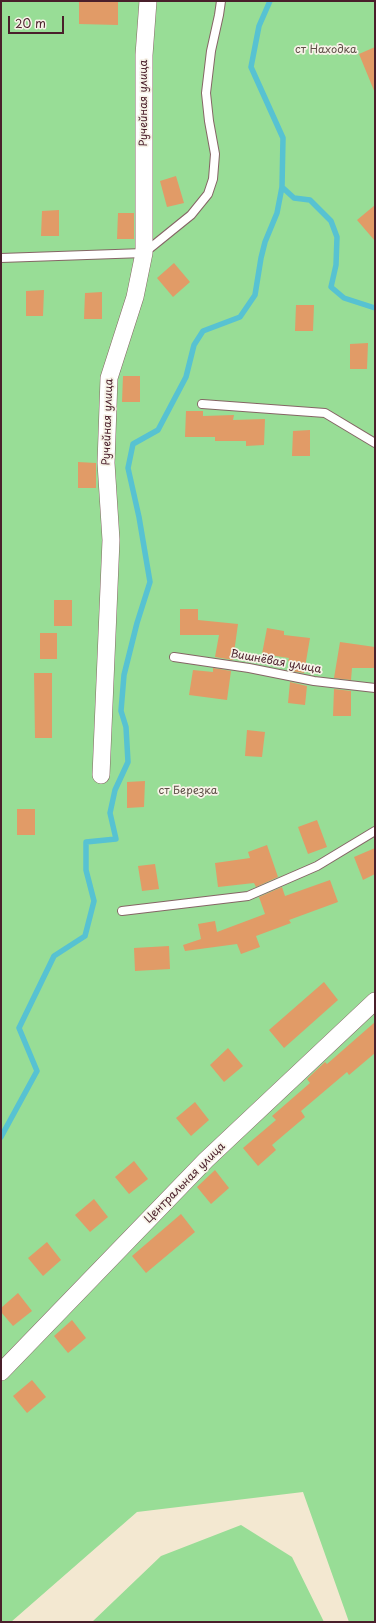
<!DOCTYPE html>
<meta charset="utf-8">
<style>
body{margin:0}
#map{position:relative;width:376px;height:1623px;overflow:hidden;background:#f3e8d1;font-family:"Playpen Sans",sans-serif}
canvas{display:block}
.frame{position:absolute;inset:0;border:2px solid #4a1f2b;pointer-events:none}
.scale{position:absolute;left:8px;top:16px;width:56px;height:18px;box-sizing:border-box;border:2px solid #4a1f2b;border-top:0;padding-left:5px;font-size:12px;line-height:14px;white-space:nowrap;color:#4a1f2b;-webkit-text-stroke:3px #f7f3e8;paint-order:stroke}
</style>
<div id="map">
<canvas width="376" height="1623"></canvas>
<div class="frame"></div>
<div class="scale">20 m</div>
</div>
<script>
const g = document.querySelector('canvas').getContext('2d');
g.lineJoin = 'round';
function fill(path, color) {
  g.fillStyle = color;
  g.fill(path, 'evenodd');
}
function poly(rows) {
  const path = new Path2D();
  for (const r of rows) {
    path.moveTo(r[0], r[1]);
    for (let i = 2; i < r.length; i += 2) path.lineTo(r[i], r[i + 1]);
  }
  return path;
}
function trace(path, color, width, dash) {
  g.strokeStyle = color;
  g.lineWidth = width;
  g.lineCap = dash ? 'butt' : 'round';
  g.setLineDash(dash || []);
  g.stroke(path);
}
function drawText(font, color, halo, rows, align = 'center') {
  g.font = font + ' "Playpen Sans",sans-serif';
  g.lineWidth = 3.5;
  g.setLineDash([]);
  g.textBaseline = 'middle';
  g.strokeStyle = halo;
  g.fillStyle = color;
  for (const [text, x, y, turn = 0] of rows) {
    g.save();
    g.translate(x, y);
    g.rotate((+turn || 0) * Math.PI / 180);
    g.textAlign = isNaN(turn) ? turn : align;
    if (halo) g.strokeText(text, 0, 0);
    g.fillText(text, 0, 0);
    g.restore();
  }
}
fill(poly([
 [1,1,375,1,375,1622,349,1622,303,1492,137,1512,11,1622,1,1622],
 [241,1525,292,1557,324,1622,92,1622,161,1556]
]), '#98dd96');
trace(poly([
 [270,1,259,26,251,67,283,138,282,187,294,198,310,200,331,221,337,237,336,265,331,287,344,298,375,308],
 [1,1137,37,1071,19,1028,54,956,85,936,94,901,86,870,86,842,116,839,110,813,115,790,128,762,126,727,121,711,124,675,137,623,150,582,139,517,128,468,133,444,158,430,186,377,194,345,203,331,240,317,255,295,261,258,265,242,277,213,282,187]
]), '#57c2d2', 5.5);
fill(poly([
 [79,1,118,1,118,25,79,24],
 [375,47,375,93,359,54],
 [176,176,184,203,167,207,160,181],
 [375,205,375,241,357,220],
 [59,210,59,236,41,236,42,211],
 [118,213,134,213,134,239,117,239],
 [174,263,190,282,173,297,157,278],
 [44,290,43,316,26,316,26,291],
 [102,292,102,319,84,319,85,293],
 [296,305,314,305,313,331,295,331],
 [368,343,367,369,350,369,350,344],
 [123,376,140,376,140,402,122,402],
 [186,411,203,411,203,416,234,415,233,420,265,419,264,445,246,446,246,441,215,441,215,437,185,437],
 [310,430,310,456,292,456,293,431],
 [78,462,96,463,96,488,78,488],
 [54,600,72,600,72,626,54,626],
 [180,609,198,609,198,620,238,624,233,660,215,657,219,635,180,635],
 [267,628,284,631,284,635,310,638,304,673,291,671,292,662,288,661,289,658,262,654],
 [40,633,57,633,57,659,40,659],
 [340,642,375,647,375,668,352,668,351,680,334,678],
 [213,668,231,671,227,700,189,695,193,670,213,672],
 [34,673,52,673,52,738,35,738],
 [290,682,307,686,305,705,288,703],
 [334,689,351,691,351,716,333,716],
 [247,730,265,732,262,757,245,756],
 [145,781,144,807,127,808,127,782],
 [17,809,35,809,35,835,17,835],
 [317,820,327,847,308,854,298,827],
 [267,845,278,877,256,887,254,883,218,887,215,863,250,858,248,852],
 [375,848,375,874,363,880,354,857],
 [155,864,159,889,142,891,138,866],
 [330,880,338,902,289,920,291,923,256,936,260,947,241,954,237,944,185,951,183,945,201,939,198,924,215,921,217,932,265,914,259,897,282,887,285,896],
 [169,946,170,969,135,971,134,948],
 [324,982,338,1000,284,1048,269,1030],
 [375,1022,375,1053,349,1075,347,1072,301,1111,305,1117,272,1145,276,1150,258,1166,243,1148,276,1120,272,1116,310,1083,307,1079,325,1062,327,1064],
 [228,1048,243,1066,224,1082,210,1065],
 [195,1102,209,1120,191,1136,176,1118],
 [134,1161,148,1179,129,1194,115,1177],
 [215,1170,229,1188,211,1204,197,1187],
 [94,1199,108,1217,90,1232,75,1215],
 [181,1214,195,1232,146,1273,132,1256],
 [47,1242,61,1260,43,1276,28,1258],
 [18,1293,32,1311,13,1326,1,1312,1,1308],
 [72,1320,86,1338,68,1353,54,1336],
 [32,1380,46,1397,27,1413,13,1396]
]), '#e19b67');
const service = poly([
 [1,258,144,253,191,215,208,194,213,179,215,154,209,121,206,93,211,51,219,15,221,1],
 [202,404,325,413,375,443],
 [174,657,249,668,314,681,375,688],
 [122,911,248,896,317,866,375,831]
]);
const minor = poly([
 [101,775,111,540,106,463,109,378,135,297,144,253,144,55,148,1],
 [1,1372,206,1160,375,1001]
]);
trace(service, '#856565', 10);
trace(minor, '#856565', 18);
trace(service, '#fff', 8);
trace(minor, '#fff', 17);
drawText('11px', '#5e4e46', '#f7f3e8', [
 ["ст Находка",326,50],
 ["ст Березка",188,791]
]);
drawText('11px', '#4a1f2b', '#f7f3e8', [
 ["Ручейная улица",144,103,-90],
 ["Ручейная улица",108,422,-88],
 ["Вишнёвая улица",276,662,10],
 ["Центральная улица",185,1183,-45]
]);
</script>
